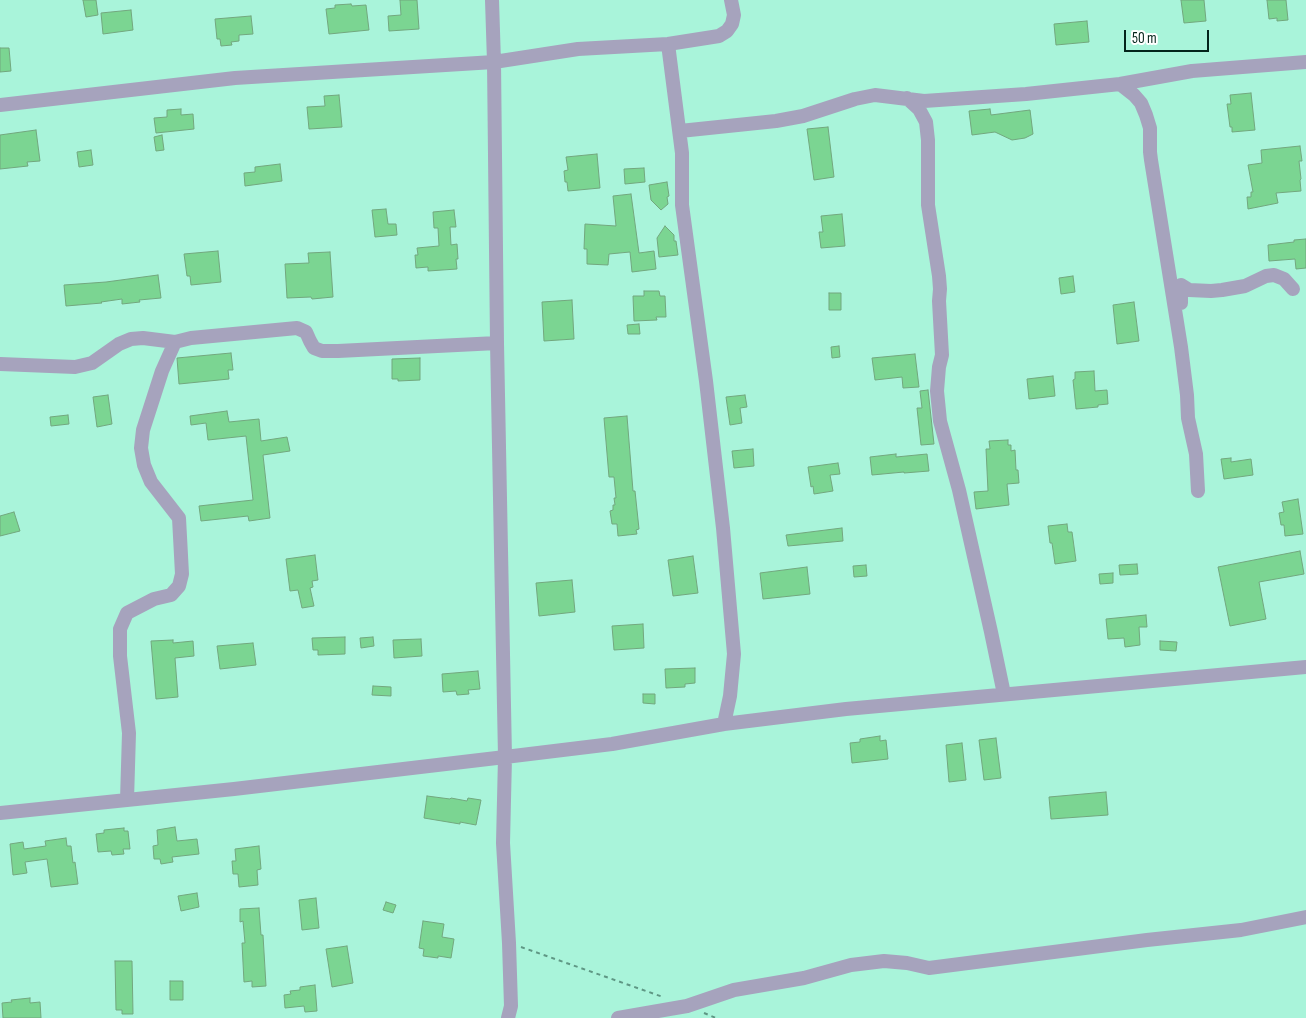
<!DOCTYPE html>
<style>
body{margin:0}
#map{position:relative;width:1306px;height:1018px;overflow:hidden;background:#a9f4da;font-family:"Sofia Sans Condensed",sans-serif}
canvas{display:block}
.scale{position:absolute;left:1124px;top:30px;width:85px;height:22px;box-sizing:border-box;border:2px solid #03231a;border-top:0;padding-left:6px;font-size:15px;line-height:18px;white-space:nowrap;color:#03231a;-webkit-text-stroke:4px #fff;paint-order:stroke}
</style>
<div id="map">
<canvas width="1306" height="1018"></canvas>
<div class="scale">50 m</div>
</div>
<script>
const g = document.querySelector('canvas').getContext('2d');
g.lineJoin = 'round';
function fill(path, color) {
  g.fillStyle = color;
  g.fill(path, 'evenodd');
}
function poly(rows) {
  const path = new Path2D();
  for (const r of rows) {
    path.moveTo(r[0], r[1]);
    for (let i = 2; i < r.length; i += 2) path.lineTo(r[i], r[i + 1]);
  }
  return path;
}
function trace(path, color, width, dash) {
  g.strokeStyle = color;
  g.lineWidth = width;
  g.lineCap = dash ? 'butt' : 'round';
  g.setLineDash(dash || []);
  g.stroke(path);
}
const building = poly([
 [83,0,96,0,98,15,86,17,83,0],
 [400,0,417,0,419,29,389,31,388,16,401,15,400,0],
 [1181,0,1204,0,1206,21,1184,23,1181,0],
 [1267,0,1286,0,1288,20,1277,21,1277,18,1269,19,1267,0],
 [351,4,352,6,366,5,369,30,329,34,326,9,335,8,335,5,351,4],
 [131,10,133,30,103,34,101,13,131,10],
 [251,16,253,34,239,35,239,41,231,42,232,45,221,46,220,39,217,39,215,19,251,16],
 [1087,21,1089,42,1056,45,1054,24,1087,21],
 [0,48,9,48,11,71,0,72,0,48],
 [1251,93,1255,130,1232,132,1232,127,1230,127,1227,104,1231,104,1230,95,1251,93],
 [339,95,342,127,309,129,307,107,325,106,324,96,339,95],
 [181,109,181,115,193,114,194,129,156,133,154,118,167,117,167,110,181,109],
 [990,109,991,115,1030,110,1033,134,1025,138,1012,140,995,132,972,135,969,111,990,109],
 [828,127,834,177,814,180,807,129,828,127],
 [36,130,40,161,27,162,28,166,0,169,0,135,36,130],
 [162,135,164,150,156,151,154,137,162,135],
 [1300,146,1302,161,1299,161,1301,179,1300,180,1301,191,1276,193,1278,203,1248,209,1247,197,1251,197,1251,192,1253,192,1248,165,1262,163,1261,150,1300,146],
 [91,150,93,165,79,167,77,152,91,150],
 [597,154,600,188,568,191,567,182,565,182,564,171,568,170,566,157,597,154],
 [280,164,282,181,245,186,244,173,255,172,255,167,280,164],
 [644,168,645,182,625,184,624,169,644,168],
 [667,182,669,196,667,197,668,204,661,210,651,200,649,185,667,182],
 [631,194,639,253,654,251,656,269,632,272,630,252,609,254,608,265,587,264,587,249,584,249,585,224,616,226,613,196,631,194],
 [386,209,388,224,396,224,397,235,375,237,372,210,386,209],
 [454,210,456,227,450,227,451,245,457,244,458,259,456,259,457,269,428,271,428,267,416,268,415,255,418,255,417,248,439,246,438,228,434,228,433,212,454,210],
 [842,214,845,246,821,248,819,232,823,232,821,216,842,214],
 [665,226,674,235,674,241,676,241,678,255,659,257,657,238,665,226],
 [1306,239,1306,268,1296,269,1295,259,1269,261,1268,245,1294,242,1294,240,1306,239],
 [218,251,221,282,191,285,190,276,187,276,184,254,218,251],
 [330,252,333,297,312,299,311,297,287,298,285,264,309,263,308,253,330,252],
 [158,275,161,298,139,300,140,302,122,304,122,299,101,302,102,303,66,306,64,285,106,282,158,275],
 [1073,276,1075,292,1061,294,1059,278,1073,276],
 [644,291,659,291,660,296,665,296,666,317,656,317,657,320,634,321,633,296,644,296,644,291],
 [829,293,841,293,841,310,829,310,829,293],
 [572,300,574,339,544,341,542,302,572,300],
 [1134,302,1139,341,1117,344,1113,305,1134,302],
 [639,324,640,334,628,334,627,325,639,324],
 [839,346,840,357,832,358,831,347,839,346],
 [231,353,233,370,228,370,229,379,179,384,177,358,231,353],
 [915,354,919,387,903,388,902,377,875,380,872,358,915,354],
 [420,358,420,380,398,381,398,379,392,379,392,359,420,358],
 [1094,371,1095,391,1107,390,1108,404,1098,405,1098,407,1076,409,1073,380,1075,379,1075,372,1094,371],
 [1053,376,1055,396,1029,399,1027,379,1053,376],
 [928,390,934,444,921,445,917,408,922,408,920,391,928,390],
 [108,395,112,424,97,427,93,397,108,395],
 [745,395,747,407,740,408,742,423,730,425,726,397,745,395],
 [227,411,229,422,259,419,261,441,287,437,290,451,263,455,270,518,249,521,248,516,201,521,199,506,253,500,246,436,208,440,206,423,191,425,190,416,227,411],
 [68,415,69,424,51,426,50,417,68,415],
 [627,416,633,491,635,491,639,529,636,530,637,534,618,536,617,524,612,524,610,511,613,510,613,505,615,505,614,498,616,498,614,477,609,477,604,418,627,416],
 [1008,440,1008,445,1011,445,1011,451,1015,450,1016,470,1018,470,1019,483,1007,484,1009,505,976,509,974,492,988,491,986,449,990,449,989,441,1008,440],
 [753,449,754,466,734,468,732,451,753,449],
 [896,454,896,457,927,454,929,471,904,473,904,472,872,475,870,457,896,454],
 [1231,458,1231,462,1251,459,1253,475,1224,479,1221,459,1231,458],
 [838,463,840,474,830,475,833,491,814,494,813,486,811,487,808,467,838,463],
 [1298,499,1303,534,1285,536,1284,525,1281,525,1279,513,1284,512,1282,502,1298,499],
 [14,512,20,531,0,536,0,516,14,512],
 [1067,524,1068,532,1072,532,1076,561,1055,564,1052,543,1050,543,1048,526,1067,524],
 [842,528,843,541,788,546,786,535,842,528],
 [1300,551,1304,574,1259,582,1266,619,1230,626,1218,567,1300,551],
 [315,555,318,580,312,581,313,587,310,588,314,606,302,608,298,590,290,591,286,559,315,555],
 [693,556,698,593,673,596,668,560,693,556],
 [1137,564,1138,574,1120,575,1119,565,1137,564],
 [866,565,867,576,854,577,853,566,866,565],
 [807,567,810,594,763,599,760,573,807,567],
 [1113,573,1113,583,1100,584,1099,574,1113,573],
 [572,580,575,612,539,616,536,583,572,580],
 [1146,615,1147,627,1139,627,1140,645,1125,647,1124,638,1108,639,1106,619,1146,615],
 [643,624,644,648,614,650,612,626,643,624],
 [345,637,345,654,318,655,318,650,313,650,312,638,345,637],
 [373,637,374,646,361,648,360,638,373,637],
 [421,639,422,656,394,658,393,640,421,639],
 [173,640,173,643,193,641,194,656,175,658,178,697,156,699,151,641,173,640],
 [1160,641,1177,642,1176,651,1160,650,1160,641],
 [253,643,256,665,220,669,217,646,253,643],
 [695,668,695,683,685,684,685,687,666,688,665,669,695,668],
 [478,671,480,689,468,690,469,694,457,695,456,691,443,692,442,674,478,671],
 [373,686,391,687,391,696,372,695,373,686],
 [643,694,655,694,655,704,643,703,643,694],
 [880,736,880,741,886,740,888,759,852,763,850,743,860,742,860,739,880,736],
 [996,738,1001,778,984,780,979,740,996,738],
 [962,743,966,780,949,782,946,745,962,743],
 [1106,792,1108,815,1051,819,1049,797,1106,792],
 [427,796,450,799,451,798,467,801,468,798,481,800,476,825,460,822,460,824,424,818,427,796],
 [175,827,177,841,197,839,199,854,172,857,173,862,161,864,160,859,154,859,153,846,158,845,157,830,175,827],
 [124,828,124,831,128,831,130,849,123,849,124,854,112,855,111,851,98,852,96,834,104,833,104,830,124,828],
 [66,838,67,846,71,846,73,863,75,862,78,884,51,887,47,859,25,862,27,873,13,875,10,844,23,842,24,849,46,846,45,841,66,838],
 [259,846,261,869,257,870,258,885,239,887,238,874,233,874,232,861,236,861,235,849,259,846],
 [197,893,199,907,181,911,178,896,197,893],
 [316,898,319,928,302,930,299,900,316,898],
 [386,902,396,905,393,913,383,910,386,902],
 [259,908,261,935,263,935,266,986,252,987,252,981,244,982,242,943,245,943,243,921,240,922,240,909,259,908],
 [423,921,444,924,442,937,454,939,451,958,438,956,438,958,423,956,424,949,419,948,423,921],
 [347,946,353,983,332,987,326,949,347,946],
 [115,961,132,961,133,1014,122,1014,122,1010,116,1010,115,961],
 [170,981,183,981,183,1000,170,1000,170,981],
 [315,985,317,1011,305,1012,304,1006,285,1008,284,995,291,994,290,991,300,990,300,987,315,985],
 [30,998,30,1003,40,1002,41,1018,3,1018,2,1003,12,1002,11,1000,30,998]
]);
fill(building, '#7bd592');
trace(building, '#72a77e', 1);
trace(poly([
 [521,947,663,997],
 [704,1013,716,1018]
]), '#5f9784', 2, [4, 4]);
trace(poly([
 [492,0,494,62,497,343,505,757,503,843,509,943,511,1006,508,1018],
 [668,44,682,153,682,205,706,381,723,528,734,654,730,696,724,724],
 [1120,84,1134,95,1141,103,1146,115,1150,128,1150,152,1151,160,1181,347,1187,395,1188,418,1196,454,1198,491],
 [907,98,919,109,926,122,928,140,928,205,939,276,940,289,939,301,942,355,939,367,937,391,940,421,959,490,991,632,1004,694],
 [0,105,235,78,494,62,578,49,668,44,719,36,727,31,732,24,734,15,731,0],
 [680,131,776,121,803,116,855,99,875,95,924,101,1026,94,1120,84,1192,71,1306,62],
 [1181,303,1181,285,1189,290,1211,291,1222,290,1245,286,1266,276,1274,275,1284,279,1293,289],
 [0,364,75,367,92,363,119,344,131,339,143,338,175,342,191,338,297,328,306,332,310,341,314,348,322,351,338,351,497,343],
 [127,800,129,733,120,656,120,629,127,613,154,599,171,595,179,586,182,574,179,518,151,482,144,465,141,448,143,430,162,371,175,342],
 [0,813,234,789,505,757,612,744,724,724,846,709,1306,667],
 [618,1018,687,1006,734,990,804,978,851,965,884,961,907,963,929,968,1147,940,1241,930,1306,917]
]), '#a6a3bd', 14);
</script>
